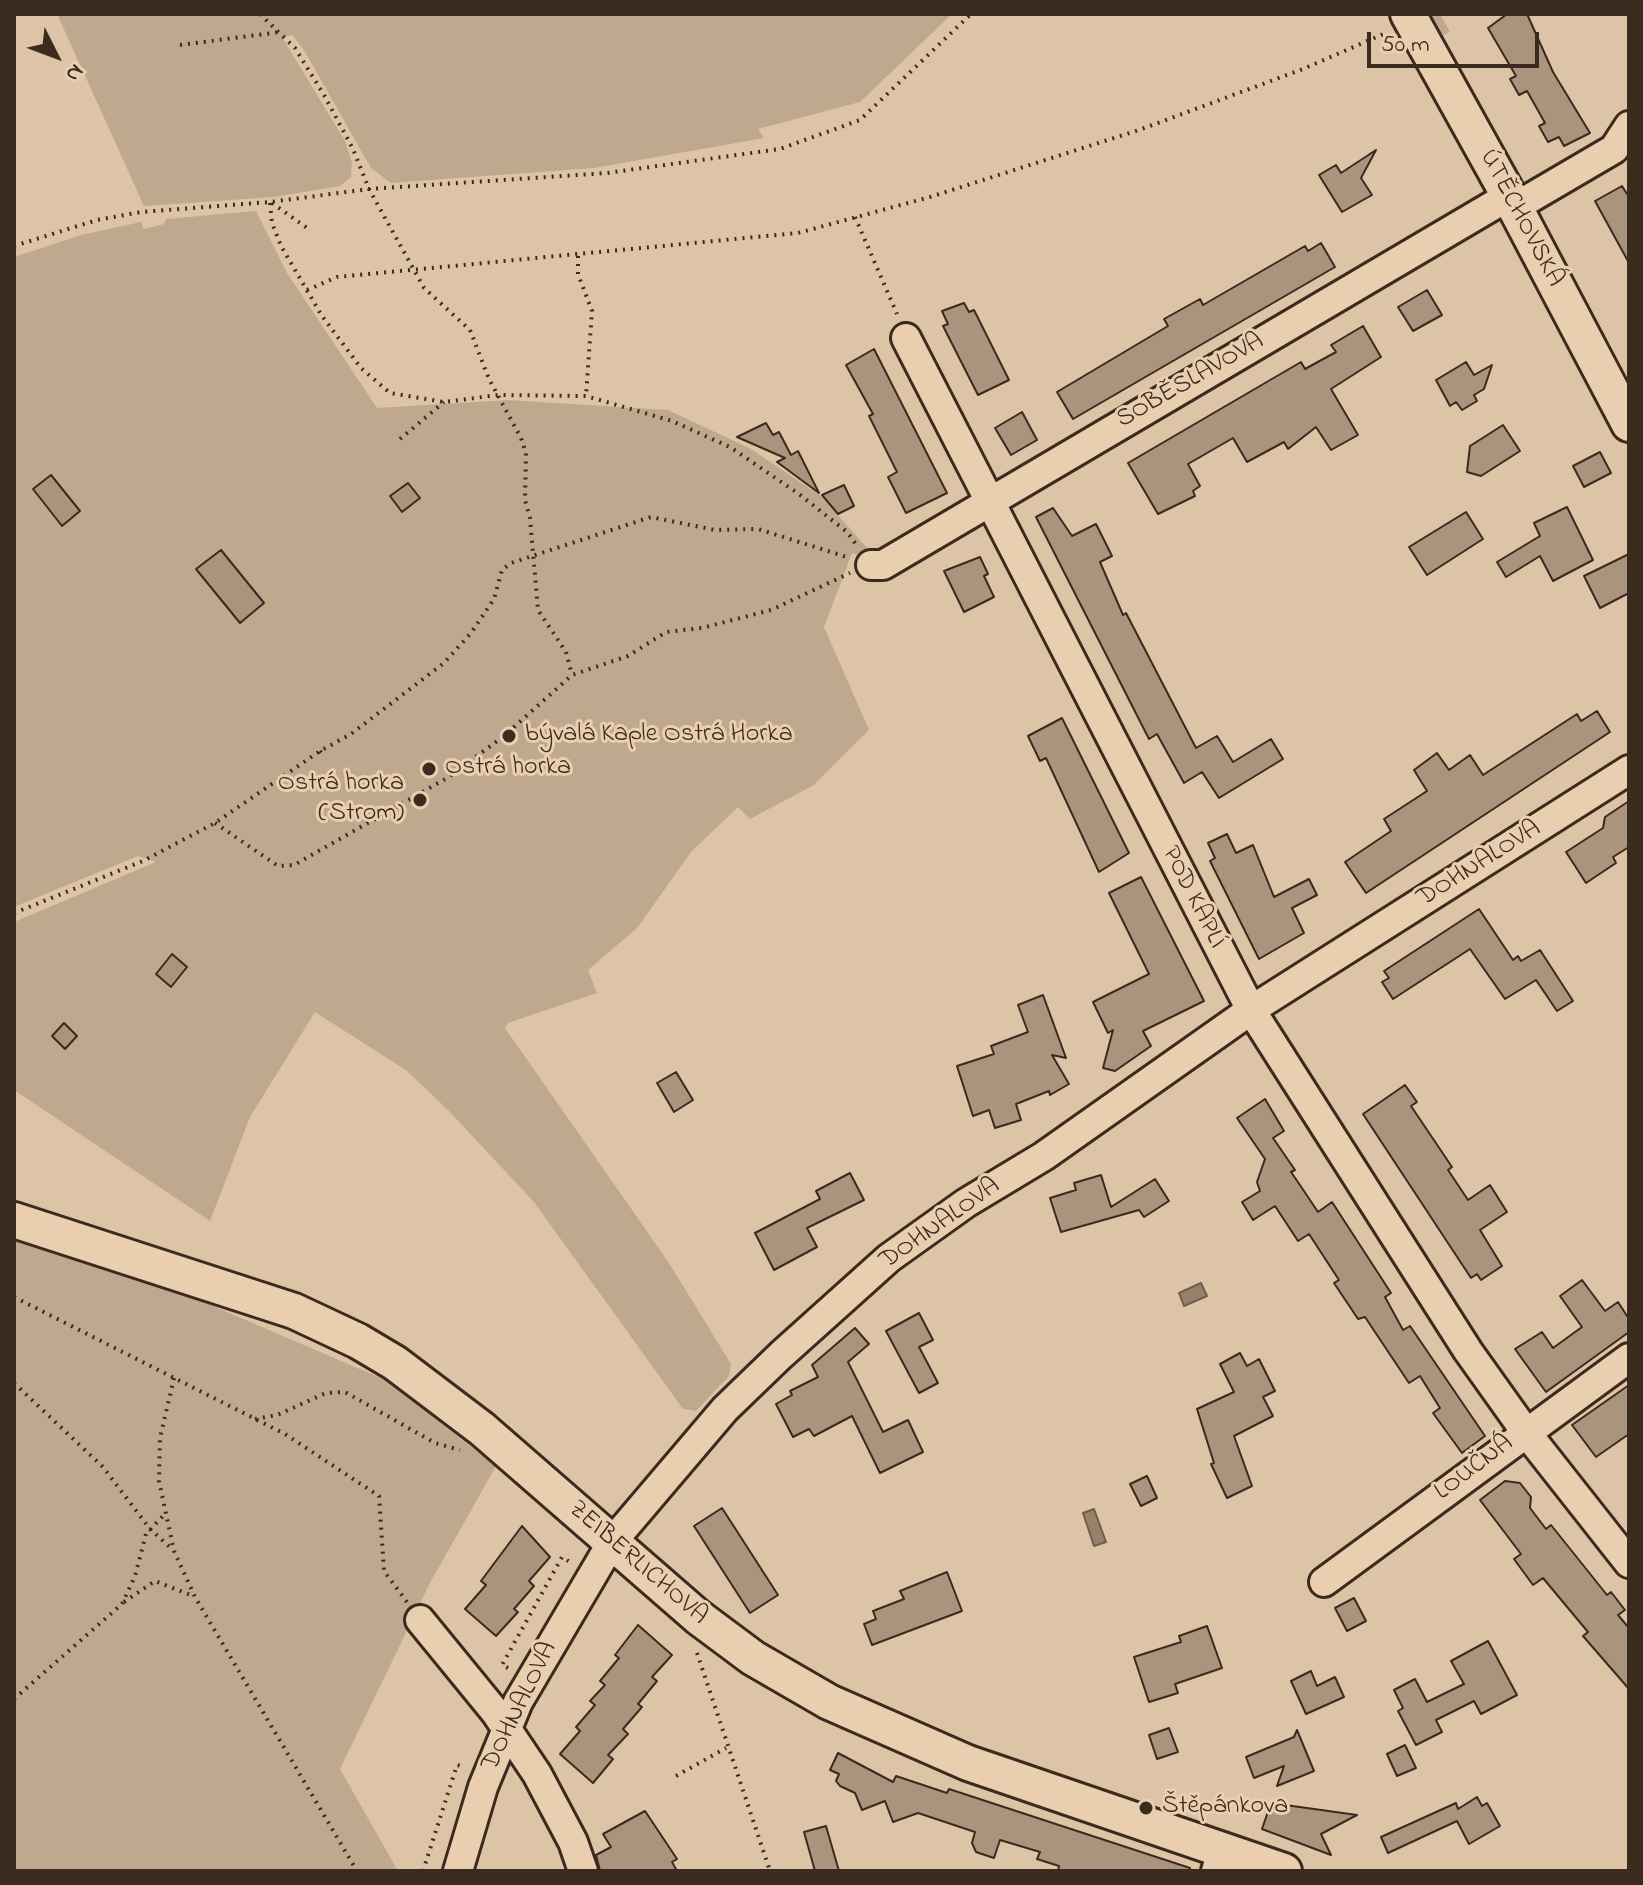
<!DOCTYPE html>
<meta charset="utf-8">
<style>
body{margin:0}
#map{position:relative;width:1643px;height:1885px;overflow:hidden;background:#dec4a7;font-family:"Indie Flower",sans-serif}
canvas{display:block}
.frame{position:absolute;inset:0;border:16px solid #3b2a1e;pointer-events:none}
.north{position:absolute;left:16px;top:16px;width:80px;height:80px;-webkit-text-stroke:6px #e9ceb0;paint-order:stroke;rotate:132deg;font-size:22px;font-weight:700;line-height:32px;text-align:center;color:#3b2a1e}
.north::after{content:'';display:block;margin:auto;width:28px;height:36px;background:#3b2a1e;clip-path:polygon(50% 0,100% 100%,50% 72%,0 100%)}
.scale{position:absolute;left:1367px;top:32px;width:172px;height:36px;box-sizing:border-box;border:4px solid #3b2a1e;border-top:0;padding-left:10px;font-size:24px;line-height:28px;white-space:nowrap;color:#3b2a1e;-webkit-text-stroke:6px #e9ceb0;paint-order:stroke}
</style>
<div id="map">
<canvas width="1643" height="1885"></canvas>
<div class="frame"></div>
<div class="north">N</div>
<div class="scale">50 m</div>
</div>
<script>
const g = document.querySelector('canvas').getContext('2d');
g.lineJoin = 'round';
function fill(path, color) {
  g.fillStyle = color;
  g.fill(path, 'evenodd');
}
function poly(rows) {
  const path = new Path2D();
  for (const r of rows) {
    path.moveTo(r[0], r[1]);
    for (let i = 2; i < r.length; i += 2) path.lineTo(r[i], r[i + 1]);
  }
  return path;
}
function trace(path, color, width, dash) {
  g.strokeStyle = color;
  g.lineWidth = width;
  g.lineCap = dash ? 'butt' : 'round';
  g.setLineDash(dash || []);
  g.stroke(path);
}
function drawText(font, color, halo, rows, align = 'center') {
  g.font = font + ' "Indie Flower",sans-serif';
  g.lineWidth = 6;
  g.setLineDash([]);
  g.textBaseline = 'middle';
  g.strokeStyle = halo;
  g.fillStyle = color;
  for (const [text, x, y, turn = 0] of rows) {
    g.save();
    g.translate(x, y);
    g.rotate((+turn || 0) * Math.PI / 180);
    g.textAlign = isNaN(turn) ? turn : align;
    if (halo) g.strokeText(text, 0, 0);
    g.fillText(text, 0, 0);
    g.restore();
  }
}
fill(poly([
 [57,14,952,14,860,102,758,129,764,138,594,168,391,183,371,168,304,50,292,35,282,37,345,141,352,163,351,177,340,186,275,197,144,206],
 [1423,14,1440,14,1450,32,1444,35,1433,31],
 [256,211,287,273,377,408,508,400,668,410,751,449,821,496,869,550,861,556,852,553,824,627,869,730,814,785,750,819,738,807,691,852,638,927,588,970,597,993,508,1023,505,1028,669,1263,731,1364,729,1376,696,1411,683,1409,534,1202,449,1111,407,1071,315,1012,250,1117,210,1221,14,1090,14,922,156,862,138,856,14,907,14,257,81,235,141,222,144,229,164,224,166,219],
 [14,1240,176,1290,383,1379,496,1466,430,1583,340,1769,398,1871,14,1871]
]), '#c0a88e');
const water = poly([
 [1201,1283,1207,1296,1184,1306,1179,1293,1201,1283],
 [1094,1509,1106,1542,1094,1546,1083,1513,1094,1509]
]);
fill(water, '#97816b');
trace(water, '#725e4c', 2);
const building = poly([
 [1507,14,1527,14,1553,72,1590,133,1564,146,1559,137,1548,142,1539,126,1545,123,1527,91,1519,95,1510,79,1516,76,1488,28,1507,14],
 [1376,150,1361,178,1372,195,1342,212,1319,175,1336,165,1341,173,1376,150],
 [1622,186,1629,197,1629,263,1595,201,1622,186],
 [1321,243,1335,267,1073,419,1057,392,1168,326,1164,319,1200,299,1203,305,1305,246,1308,251,1321,243],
 [1427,290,1442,315,1413,331,1398,307,1427,290],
 [964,303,969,312,974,310,1009,380,978,395,943,326,948,324,942,311,964,303],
 [1363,326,1381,357,1331,389,1358,435,1331,450,1316,427,1288,449,1284,442,1247,462,1233,438,1188,464,1200,486,1193,491,1195,496,1158,514,1128,463,1301,362,1305,369,1336,352,1331,345,1363,326],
 [874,349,947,493,906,513,888,477,897,472,869,416,873,414,846,365,874,349],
 [1466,362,1474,375,1492,365,1484,389,1474,395,1477,401,1462,410,1456,402,1450,406,1436,380,1466,362],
 [1022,412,1037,440,1011,455,995,428,1022,412],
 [766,423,773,435,779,432,791,455,798,451,819,493,777,462,785,458,737,437,766,423],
 [1503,425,1520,451,1481,476,1467,472,1470,446,1503,425],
 [1600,452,1611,473,1584,487,1573,466,1600,452],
 [51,475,80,511,62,526,33,489,51,475],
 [408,483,420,498,402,512,390,496,408,483],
 [844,485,854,506,838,514,822,495,844,485],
 [1567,507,1593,560,1553,581,1540,556,1506,577,1497,562,1540,536,1534,523,1567,507],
 [1053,508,1072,536,1096,524,1112,556,1100,562,1123,615,1126,613,1196,748,1217,736,1233,762,1271,739,1283,759,1219,798,1202,772,1184,783,1157,734,1149,739,1036,517,1053,508],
 [1466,512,1483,539,1427,575,1409,547,1466,512],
 [221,550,264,603,240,623,196,569,221,550],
 [1629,554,1629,593,1600,608,1584,576,1629,554],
 [980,557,988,574,984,576,994,597,964,612,944,571,980,557],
 [1597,711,1610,732,1366,893,1345,862,1391,831,1384,819,1427,791,1414,770,1437,753,1449,770,1470,755,1483,775,1577,714,1581,721,1597,711],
 [1062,718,1129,853,1099,872,1046,758,1040,761,1028,736,1062,718],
 [1629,801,1629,847,1613,857,1616,863,1586,883,1566,852,1603,828,1605,817,1629,801],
 [1227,834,1236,853,1253,845,1274,897,1309,879,1317,895,1292,908,1304,933,1259,959,1210,861,1215,858,1208,843,1227,834],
 [1141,877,1204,1001,1143,1031,1151,1046,1115,1071,1103,1068,1113,1030,1108,1033,1093,1002,1149,974,1109,893,1141,877],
 [1479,909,1513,960,1518,956,1521,961,1540,950,1573,1001,1557,1011,1536,980,1505,999,1470,949,1393,999,1382,982,1389,978,1384,971,1479,909],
 [172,954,187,967,171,987,156,974,172,954],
 [1043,995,1066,1058,1052,1055,1069,1084,1050,1095,1049,1091,1016,1104,1021,1120,995,1128,989,1110,973,1116,957,1066,994,1054,991,1046,1028,1032,1018,1005,1043,995],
 [64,1023,77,1036,65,1049,52,1036,64,1023],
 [676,1072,693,1100,674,1112,657,1083,676,1072],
 [1405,1085,1417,1102,1411,1106,1452,1167,1448,1170,1468,1200,1490,1185,1507,1212,1480,1230,1502,1266,1481,1280,1477,1274,1471,1278,1363,1114,1405,1085],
 [1265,1099,1284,1131,1273,1138,1295,1170,1291,1172,1302,1188,1318,1212,1332,1202,1391,1293,1385,1297,1403,1330,1410,1326,1485,1436,1462,1453,1433,1413,1440,1408,1420,1376,1409,1383,1365,1317,1358,1319,1334,1283,1339,1280,1309,1234,1298,1241,1275,1206,1253,1220,1242,1202,1260,1191,1257,1182,1265,1159,1237,1118,1265,1099],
 [850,1173,864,1200,807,1228,817,1247,774,1270,755,1233,820,1199,816,1191,850,1173],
 [1101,1175,1111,1207,1155,1179,1169,1201,1144,1217,1139,1210,1061,1232,1050,1198,1076,1190,1074,1183,1101,1175],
 [1582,1280,1605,1311,1618,1302,1629,1319,1629,1332,1546,1392,1515,1349,1542,1332,1553,1348,1582,1327,1560,1296,1582,1280],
 [919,1313,933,1340,919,1347,938,1383,919,1393,886,1331,919,1313],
 [855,1328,869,1344,848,1362,883,1432,908,1420,923,1452,880,1473,852,1416,814,1436,809,1429,793,1437,776,1404,792,1395,790,1391,818,1377,812,1365,855,1328],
 [1240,1353,1247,1366,1259,1359,1275,1391,1263,1397,1273,1416,1234,1436,1252,1486,1227,1498,1211,1464,1214,1463,1197,1409,1234,1392,1220,1364,1240,1353],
 [1629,1385,1629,1434,1596,1457,1572,1425,1629,1385],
 [1147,1476,1157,1498,1141,1506,1130,1484,1147,1476],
 [1505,1481,1520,1483,1531,1497,1530,1508,1546,1529,1551,1525,1607,1595,1611,1592,1625,1610,1618,1615,1629,1628,1629,1689,1583,1636,1588,1632,1543,1578,1533,1585,1514,1559,1521,1554,1480,1500,1505,1481],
 [722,1508,778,1595,750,1613,694,1526,722,1508],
 [522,1526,550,1557,529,1581,534,1586,514,1609,518,1612,496,1636,465,1609,486,1585,481,1581,522,1526],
 [947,1572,962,1611,872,1645,864,1624,876,1619,873,1611,904,1599,900,1591,947,1572],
 [1354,1598,1366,1621,1347,1631,1335,1608,1354,1598],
 [638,1625,672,1655,652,1677,657,1681,638,1704,642,1707,623,1729,628,1734,608,1755,613,1759,593,1783,560,1754,580,1731,576,1727,595,1705,590,1701,605,1685,600,1681,619,1658,615,1655,638,1625],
 [1207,1626,1222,1668,1175,1684,1178,1693,1149,1702,1134,1657,1181,1642,1179,1636,1207,1626],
 [1488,1641,1517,1695,1481,1714,1474,1701,1436,1720,1442,1732,1416,1745,1398,1711,1403,1708,1394,1690,1415,1679,1427,1702,1464,1684,1451,1661,1488,1641],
 [1311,1671,1317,1686,1335,1677,1344,1697,1306,1714,1291,1681,1311,1671],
 [1169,1728,1178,1752,1157,1759,1149,1735,1169,1728],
 [1297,1730,1314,1771,1277,1786,1284,1766,1254,1778,1246,1757,1294,1737,1297,1730],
 [1405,1745,1416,1768,1397,1776,1387,1754,1405,1745],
 [838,1753,893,1782,896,1776,947,1793,949,1789,1190,1868,1190,1871,1058,1871,1059,1866,1037,1859,1040,1852,1000,1840,994,1858,976,1852,972,1843,975,1832,918,1813,893,1822,885,1801,862,1810,855,1793,840,1786,836,1781,839,1774,830,1770,838,1753],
 [1477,1797,1482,1806,1487,1803,1500,1826,1469,1844,1457,1821,1388,1853,1381,1837,1456,1803,1458,1809,1477,1797],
 [1271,1803,1357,1815,1321,1834,1331,1855,1262,1829,1271,1803],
 [645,1811,677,1859,672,1862,677,1871,600,1871,596,1855,611,1847,603,1834,645,1811],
 [826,1826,839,1871,815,1871,804,1832,826,1826]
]);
fill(building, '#ab947d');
trace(building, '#3b2a1e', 2);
const minor = poly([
 [1515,207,1614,149,1629,126],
 [906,338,1251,1010,1468,1351,1525,1431,1629,1563],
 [871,565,883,565,1509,196],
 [1324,1582,1629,1358],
 [420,1620,496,1713,537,1774,573,1842,583,1871],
 [458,1871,483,1787,518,1702,612,1542,725,1409,781,1355,889,1258,966,1203,1044,1156,1251,1010,1629,770],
 [1216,1871,1223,1848]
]);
const tertiary = poly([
 [1408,14,1509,196,1629,424],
 [14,1220,294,1311,358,1341,395,1363,482,1429,698,1617,753,1658,829,1702,968,1763,1284,1871]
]);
trace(minor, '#3b2a1e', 34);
trace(tertiary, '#3b2a1e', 40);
trace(poly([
 [260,14,295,48,324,95,353,149,369,189,424,288,470,330,489,379,521,438,526,453,525,500,530,518,538,610,566,652,572,675],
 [180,45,280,32],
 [270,203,272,223,281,246,322,316,361,368,390,393,444,402,498,395,586,396,672,421,730,447,799,494,847,532,858,547],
 [272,203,310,230],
 [855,217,897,314],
 [14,246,97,220,141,212,270,202,369,189,607,173,780,149,860,120,971,14],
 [578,256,578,274,592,311,586,396],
 [307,290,337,277,798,233,930,197,1139,130,1303,69,1388,32],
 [400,439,444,402],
 [320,751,325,757],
 [215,823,278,866,294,865,447,778,504,736,572,675,628,656,666,632,702,628,771,610,850,573],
 [14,913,143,861,215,823,320,751,351,734,444,663,471,633,494,599,502,570,511,563,651,517,715,530,758,529,850,558],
 [14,1297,285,1434,379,1496,384,1571,407,1602],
 [174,1378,160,1438,159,1481,174,1551,195,1597,357,1871],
 [14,1383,103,1467,150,1529,172,1549],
 [255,1419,277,1415,326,1393,345,1392,435,1443,460,1450],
 [124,1602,155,1581,193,1596],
 [697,1653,770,1871],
 [508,1668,502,1665,562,1557,573,1564],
 [14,1699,122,1604,135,1576,146,1534,165,1514],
 [676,1776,726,1748],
 [423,1871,457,1765,465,1767]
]), '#3b2a1e', 4, [2, 6]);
trace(minor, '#e9ceb0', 28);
trace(tertiary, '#e9ceb0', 34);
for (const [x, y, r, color] of [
 [509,736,8,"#3b2a1e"],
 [429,769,8,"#3b2a1e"],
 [420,800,8,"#3b2a1e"],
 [1146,1808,8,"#3b2a1e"]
]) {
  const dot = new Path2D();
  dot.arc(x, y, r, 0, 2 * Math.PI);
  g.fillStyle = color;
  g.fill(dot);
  trace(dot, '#e9ceb0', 3);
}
drawText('26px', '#3b2a1e', '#e9ceb0', [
 ["ÚTĚCHOVSKÁ",1520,219,62],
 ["SOBĚSLAVOVA",1191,382,-30],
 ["DOHNALOVA",1480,865,-32],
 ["POD KAPLÍ",1192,898,63],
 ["DOHNALOVA",941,1225,-35],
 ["LOUČNÁ",1475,1469,-37],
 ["ZEIBERLICHOVA",637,1564,41],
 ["DOHNALOVA",521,1707,-64]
]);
drawText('26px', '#3b2a1e', '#e9ceb0', [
 ["bývalá Kaple Ostrá Horka",525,736],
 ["Ostrá horka",445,769],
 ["Ostrá horka",404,785,"right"],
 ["(Strom)",404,815,"right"],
 ["Štěpánkova",1162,1808]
], 'left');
</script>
